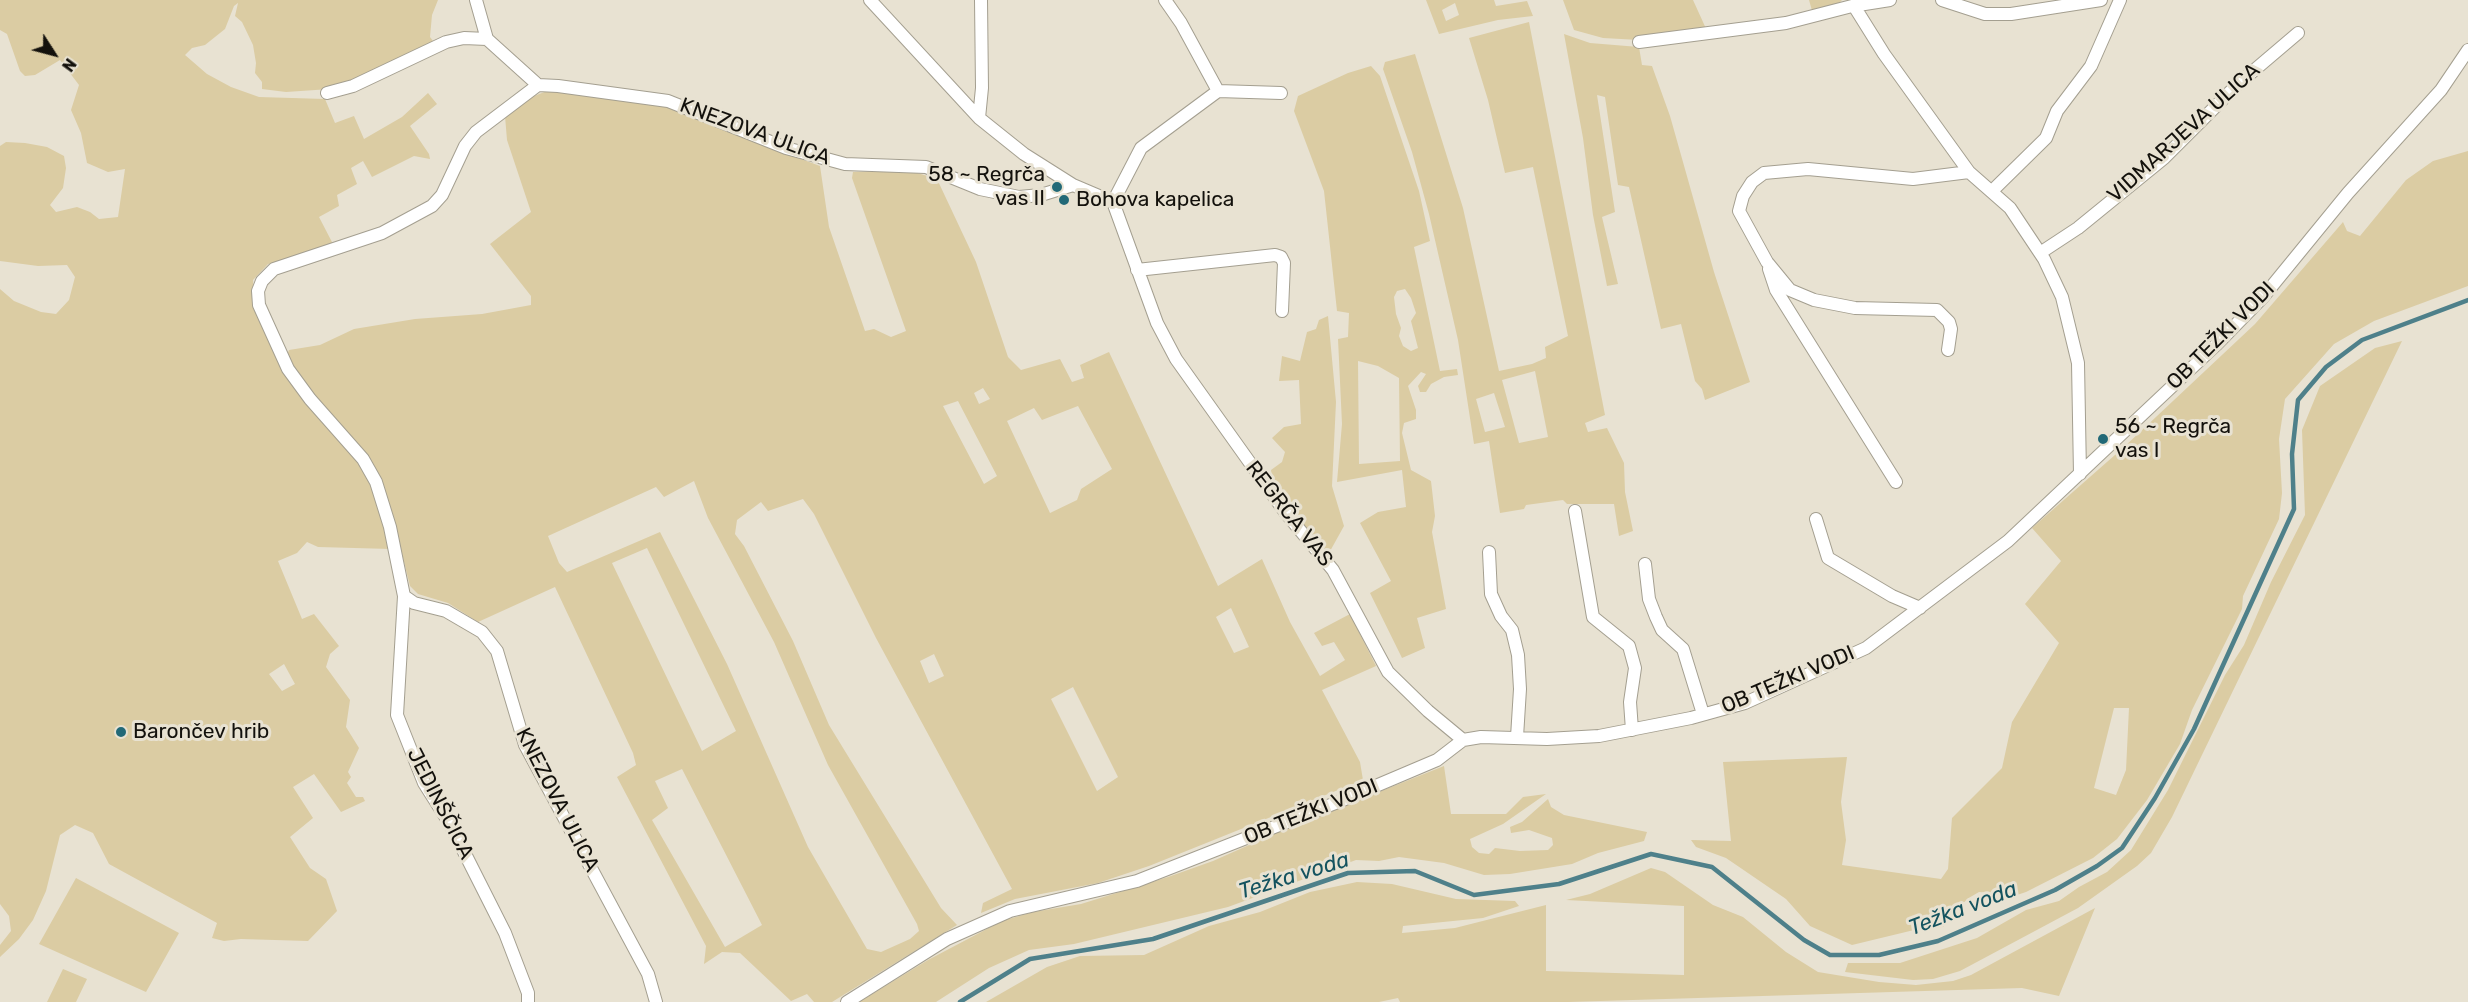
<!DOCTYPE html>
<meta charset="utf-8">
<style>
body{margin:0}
#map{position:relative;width:2468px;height:1002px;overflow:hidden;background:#e8e2d2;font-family:Rubik,sans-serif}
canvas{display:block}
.north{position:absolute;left:24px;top:24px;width:60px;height:60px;-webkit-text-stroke:4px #e8e2d2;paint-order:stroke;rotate:126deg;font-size:16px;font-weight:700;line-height:24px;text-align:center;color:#13110c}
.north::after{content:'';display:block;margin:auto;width:21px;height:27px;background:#13110c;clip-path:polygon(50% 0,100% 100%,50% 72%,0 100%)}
</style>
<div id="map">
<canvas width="2468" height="1002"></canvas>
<div class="north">N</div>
</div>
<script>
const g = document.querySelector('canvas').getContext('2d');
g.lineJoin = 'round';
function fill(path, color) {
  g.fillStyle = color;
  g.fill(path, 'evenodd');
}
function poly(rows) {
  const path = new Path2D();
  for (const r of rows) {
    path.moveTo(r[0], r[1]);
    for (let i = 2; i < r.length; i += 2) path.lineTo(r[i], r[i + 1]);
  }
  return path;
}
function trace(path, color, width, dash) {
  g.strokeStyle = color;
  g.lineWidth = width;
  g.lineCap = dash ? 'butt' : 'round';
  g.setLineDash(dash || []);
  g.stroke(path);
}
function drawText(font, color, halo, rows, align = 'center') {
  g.font = font + ' Rubik,sans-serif';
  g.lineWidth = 6;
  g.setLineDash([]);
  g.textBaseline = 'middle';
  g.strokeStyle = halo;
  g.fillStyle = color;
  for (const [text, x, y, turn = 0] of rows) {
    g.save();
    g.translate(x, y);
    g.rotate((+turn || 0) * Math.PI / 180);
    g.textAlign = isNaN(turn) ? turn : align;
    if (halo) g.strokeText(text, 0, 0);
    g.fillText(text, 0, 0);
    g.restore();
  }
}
fill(poly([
 [0,0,438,0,432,15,430,37,433,41,366,77,330,89,286,92,262,89,262,82,255,73,256,63,253,45,242,22,235,16,238,3,234,6,225,29,205,45,192,48,185,55,207,74,231,87,259,97,325,99,335,123,354,116,364,139,402,117,428,93,437,104,410,126,429,154,430,159,414,156,372,177,363,161,351,168,357,184,337,195,339,206,319,217,333,244,292,259,268,264,253,280,254,298,269,337,360,462,374,494,391,549,318,547,307,542,297,553,278,561,302,619,314,614,339,646,330,654,326,667,350,700,346,727,359,748,348,772,351,777,347,783,356,797,363,797,365,801,341,812,314,774,293,787,313,818,290,837,310,868,326,879,337,911,308,941,241,939,224,941,212,938,217,923,109,864,93,833,75,825,60,835,46,891,33,920,19,939,0,957,0,945,11,931,9,916,0,904,0,289,14,301,41,312,56,314,69,300,75,277,67,265,38,266,0,261,0,146,6,142,25,143,47,147,64,156,66,168,63,188,50,205,56,212,77,207,90,212,99,219,118,217,125,169,108,172,87,163,81,133,71,110,79,85,60,60,35,75,25,76,20,71,7,34,0,30],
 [284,664,295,684,282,691,269,674],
 [1426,0,1494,0,1496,6,1527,1,1533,16,1498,20,1439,34],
 [1455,3,1459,15,1446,21,1442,10],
 [1563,0,1693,0,1708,33,1639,40,1603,38,1574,30],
 [1809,0,1842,0,1837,5,1813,14],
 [1529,22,1605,415,1585,423,1588,432,1607,428,1624,463,1625,492,1633,531,1619,536,1614,504,1567,504,1563,500,1526,505,1524,509,1500,513,1489,441,1474,444,1458,340,1429,214,1412,152,1383,69,1385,62,1415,54,1463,208,1499,371,1532,364,1546,358,1545,347,1568,336,1533,167,1505,173,1488,100,1469,38],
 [1535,371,1548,437,1519,443,1502,380],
 [1494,393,1505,427,1485,432,1476,399],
 [1564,34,1590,43,1639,47,1642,65,1652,66,1670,116,1714,272,1750,382,1705,400,1702,389,1695,381,1681,324,1661,329,1629,187,1618,185,1605,97,1597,95,1615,212,1602,217,1618,284,1607,286,1593,215,1583,138],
 [1371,66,1380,76,1419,191,1430,241,1414,247,1440,371,1457,369,1458,375,1444,377,1431,384,1426,392,1420,392,1418,386,1426,374,1421,372,1408,386,1416,410,1416,419,1404,423,1402,433,1411,470,1431,481,1435,516,1432,532,1446,609,1417,618,1425,648,1402,658,1370,593,1391,581,1360,523,1378,512,1406,507,1402,470,1337,482,1342,424,1338,339,1348,337,1349,313,1337,311,1324,191,1294,111,1298,96,1348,73],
 [1405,289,1411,298,1416,313,1411,321,1418,348,1411,351,1403,346,1399,336,1401,328,1396,314,1394,297,1397,291],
 [1358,361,1378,366,1399,378,1400,461,1359,464],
 [547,91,608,96,678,109,702,118,726,131,820,166,829,227,865,331,874,329,891,337,906,331,852,178,853,172,911,171,937,179,976,262,1008,357,1021,370,1060,359,1072,382,1084,378,1080,365,1109,352,1218,586,1262,559,1290,622,1320,676,1345,660,1334,642,1322,646,1314,633,1350,614,1376,666,1322,690,1360,762,1363,780,1149,866,1098,883,1015,899,981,913,983,903,1012,889,876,638,814,514,803,499,768,511,761,502,737,520,735,534,744,546,793,641,829,725,941,908,957,925,832,1002,814,1002,807,994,791,1001,740,953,722,952,704,964,706,946,617,777,636,765,633,753,555,587,478,622,448,603,418,594,410,586,392,513,376,469,307,388,287,355,289,350,320,345,354,329,415,319,482,314,531,305,531,296,490,244,531,212,507,140,505,116,524,100],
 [983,388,990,399,979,404,974,393],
 [958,401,997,476,984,484,943,406],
 [1078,406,1112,469,1081,489,1077,500,1050,513,1007,421,1034,408,1042,420],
 [694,481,708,518,774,642,828,765,917,924,919,931,910,939,881,952,867,949,808,847,727,664,660,532,567,572,559,563,548,536,656,487,664,497],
 [647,548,736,731,702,751,612,563],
 [1231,608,1249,647,1234,653,1216,617],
 [934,654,944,676,929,683,920,661],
 [1073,687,1118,777,1097,791,1051,699],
 [682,769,762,925,725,947,652,820,668,808,655,781],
 [2468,151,2468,286,2374,321,2334,344,2285,399,2279,439,2282,493,2279,519,2243,596,2242,609,2192,710,2180,744,2147,800,2117,839,2093,858,2026,892,2017,895,1979,892,1967,899,1943,927,1914,930,1852,945,1810,926,1786,899,1726,858,1696,847,1691,840,1731,841,1723,762,1847,757,1841,802,1846,840,1842,865,1941,879,1948,869,1952,818,2002,768,2012,722,2059,643,2025,604,2061,561,2032,528,2124,447,2255,324,2343,222,2347,231,2360,236,2406,180,2433,161],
 [2114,708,2129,708,2126,770,2116,795,2094,788],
 [1328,316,1336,402,1332,486,1344,526,1329,553,1320,547,1273,485,1271,470,1282,462,1285,452,1272,438,1284,427,1301,424,1299,380,1279,381,1282,356,1300,361,1307,332,1316,329,1319,320],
 [2402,341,2172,817,2151,853,2137,866,2078,908,1960,971,1933,979,1913,980,1845,972,1848,963,1900,963,1977,938,2026,910,2059,901,2079,887,2107,872,2131,850,2168,790,2225,675,2244,645,2271,582,2305,515,2302,430,2320,386,2375,348],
 [1444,766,1451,814,1506,814,1523,797,1546,794,1503,824,1470,839,1472,847,1479,853,1489,854,1495,848,1520,851,1548,850,1553,845,1552,838,1529,830,1511,833,1510,827,1522,822,1548,799,1551,807,1564,815,1647,832,1644,841,1598,853,1572,864,1510,874,1484,875,1444,863,1399,857,1379,861,1356,860,1228,907,1074,944,1029,950,989,968,936,1002,859,1002,928,960,1002,921,1033,912,1081,904,1168,877,1213,861,1276,833],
 [1651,868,1665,872,1713,905,1743,917,1786,952,1818,972,1879,982,1916,985,1953,981,1971,975,2095,908,2059,996,2022,988,1568,1002,1400,1002,1398,998,1379,1002,986,1002,1047,967,1080,956,1144,955,1209,926,1260,912,1310,892,1357,882,1392,884,1456,899,1515,901,1519,906,1483,918,1403,926,1402,933,1455,928,1546,905,1546,971,1684,975,1684,906,1566,900,1590,894],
 [76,878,179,933,146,992,39,944],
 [63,969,87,979,76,1002,47,1002]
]), '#dbcca3');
trace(poly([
 [960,1002,1030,959,1153,939,1348,873,1415,871,1474,895,1559,884,1651,854,1712,867,1804,940,1830,955,1879,955,1938,941,2055,890,2097,866,2122,848,2155,798,2194,729,2294,509,2292,454,2298,400,2326,367,2362,340,2468,300]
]), '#4e808a', 4.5);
const street = poly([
 [476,0,487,39,538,85],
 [870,0,979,118,1024,154,1073,185,1113,202],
 [1165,0,1181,23,1218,91],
 [1942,0,1985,14,2011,14,2101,0],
 [1854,6,1884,54,1969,172,2010,208,2044,259,2062,297,2078,363,2080,474],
 [1639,42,1786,23,1852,6,1890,0],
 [327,93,353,86,446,42,464,38,487,39],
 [1281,93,1218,91,1141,148,1113,202,1157,323,1176,359,1285,512,1333,570,1388,672,1428,711,1463,740],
 [979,118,982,88,981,0],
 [1992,191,2046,138,2057,111,2091,66,2120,0],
 [2040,253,2078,228,2164,158,2238,84,2298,33],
 [1769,269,1776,290,1896,482],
 [1137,270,1275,255,1281,257,1284,263,1282,311],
 [1948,350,1951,329,1949,322,1937,310,1855,308,1814,300,1790,290,1767,262,1739,211,1743,196,1752,182,1764,173,1808,169,1913,179,1969,172],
 [1575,511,1593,617,1629,646,1635,668,1630,702,1632,730],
 [1816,519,1828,558,1892,596,1920,608],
 [1489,552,1491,594,1501,616,1512,630,1518,655,1520,689,1517,737],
 [1645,564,1649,599,1656,617,1662,630,1683,649,1703,714],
 [404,596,414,603,446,611,482,632,497,651,525,745,648,974,656,1002],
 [528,1002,528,993,505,933,450,824,424,783,397,715,404,596,390,527,376,482,363,459,310,399,288,369,259,305,258,291,262,281,274,269,382,233,432,206,442,195,465,146,476,132,538,85,558,86,668,101,786,148,845,164,926,167,980,189,1019,197,1041,195,1073,185],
 [847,1002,947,939,1010,911,1137,881,1338,802,1437,760,1463,740,1481,737,1547,739,1599,736,1691,718,1745,703,1866,648,2008,541,2216,345,2263,297,2348,193,2441,90,2468,50]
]);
trace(street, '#a49f90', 14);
trace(street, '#fff', 12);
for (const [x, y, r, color] of [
 [1057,187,6,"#226977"],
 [1064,200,6,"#226977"],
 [2103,439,6,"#226977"],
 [121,732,6,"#226977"]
]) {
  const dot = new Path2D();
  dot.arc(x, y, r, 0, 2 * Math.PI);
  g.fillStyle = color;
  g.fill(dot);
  trace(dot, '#e8e2d2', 2);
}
drawText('21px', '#13110c', '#e8e2d2', [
 ["KNEZOVA ULICA",755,132,20],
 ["VIDMARJEVA ULICA",2184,133,-42],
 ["OB TEŽKI VODI",2221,336,-45],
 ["REGRČA VAS",1289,514,52],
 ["OB TEŽKI VODI",1788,680,-23],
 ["KNEZOVA ULICA",557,800,63],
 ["JEDINŠČICA",440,804,63],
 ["OB TEŽKI VODI",1311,812,-22]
]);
drawText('21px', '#13110c', '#e8e2d2', [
 ["58 ~ Regrča",1045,175,"right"],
 ["vas II",1045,199,"right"],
 ["Bohova kapelica",1076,200],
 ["56 ~ Regrča",2115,427],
 ["vas I",2115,451],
 ["Barončev hrib",133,732]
], 'left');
drawText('italic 22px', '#14535f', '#e8e2d2', [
 ["Težka voda",1294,876,-17],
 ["Težka voda",1963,909,-21]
]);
</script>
